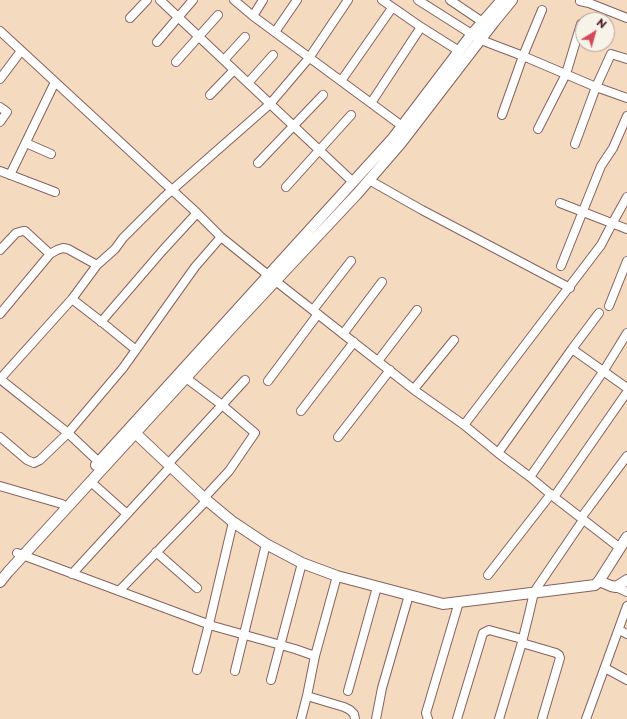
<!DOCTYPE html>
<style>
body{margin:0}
#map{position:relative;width:627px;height:719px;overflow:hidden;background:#f4dbbf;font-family:"Playpen Sans",sans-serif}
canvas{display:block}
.north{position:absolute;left:575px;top:12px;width:40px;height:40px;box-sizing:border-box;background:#f7f3e8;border:1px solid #b29e9c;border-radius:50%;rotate:37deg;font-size:11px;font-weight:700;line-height:16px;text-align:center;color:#4a1f2b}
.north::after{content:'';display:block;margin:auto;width:14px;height:18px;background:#d1495b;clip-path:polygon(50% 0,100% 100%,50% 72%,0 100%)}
</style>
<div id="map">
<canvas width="627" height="719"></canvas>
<div class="north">N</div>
</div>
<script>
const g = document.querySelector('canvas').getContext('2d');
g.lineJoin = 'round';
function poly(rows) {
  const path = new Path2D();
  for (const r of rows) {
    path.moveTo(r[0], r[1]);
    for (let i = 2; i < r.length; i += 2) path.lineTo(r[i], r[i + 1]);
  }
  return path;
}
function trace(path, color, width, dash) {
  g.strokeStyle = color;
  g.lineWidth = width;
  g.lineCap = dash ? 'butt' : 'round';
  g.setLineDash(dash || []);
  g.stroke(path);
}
const minor = poly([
 [160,0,353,182],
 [234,0,253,16,402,126],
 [382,0,421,27,459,51],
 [418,0,481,40,523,56,596,87,627,98],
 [450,0,487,25],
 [580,1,589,3,627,18],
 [253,16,263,0],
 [130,18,147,0],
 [0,31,197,213,221,237,268,275,417,392,464,425,498,453,530,477,554,497,620,548],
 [275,32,297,0],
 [157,42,193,0],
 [224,60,245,37],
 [176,62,218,15],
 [0,79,21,51],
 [341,81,392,8],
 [248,83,273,55],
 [210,95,234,70],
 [371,103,421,27],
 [0,107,7,112,0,122],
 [502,115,523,56,542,10],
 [538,129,566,74,581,24],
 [26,143,51,154],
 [575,144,596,87,611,54,627,59],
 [258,163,323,95],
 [0,171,55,192],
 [10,175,55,82],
 [369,180,422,210,570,288],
 [286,187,351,115],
 [560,203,627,229],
 [0,250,16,233,23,231,25,231,50,254],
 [561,266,601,166,613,148,627,116],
 [72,299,103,323,136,350],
 [609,306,627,261],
 [313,310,351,261],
 [0,314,50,254,57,250,63,248,68,249,97,265],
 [101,322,163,250,197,213],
 [343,334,382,282],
 [572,349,627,388],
 [378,361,417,310],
 [186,378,222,405,255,433,229,471,204,498],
 [0,379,72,299,97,265,115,249,123,238,164,197,270,104,309,58,348,0],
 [0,379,68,433,102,465],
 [268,381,318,314],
 [414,389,454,340],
 [301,411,354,342],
 [464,425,601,245,612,224,627,197],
 [0,437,27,460,34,463,40,460,68,433,123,368,195,267,221,237],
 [338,437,390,370],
 [498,453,572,349,599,313],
 [168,464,245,380],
 [530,477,603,372,627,333],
 [91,482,127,514],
 [0,486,62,504],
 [554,497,627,392],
 [581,518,627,456],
 [156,552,197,588],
 [17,553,213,626,295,649,315,656],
 [72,574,171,466],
 [488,575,551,494],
 [616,587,627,592],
 [119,591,207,500],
 [619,630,627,634],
 [522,643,556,653,559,655,560,658,542,719],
 [605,668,627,680],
 [197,670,209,624,233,522],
 [235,671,266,544],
 [271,680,302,563],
 [348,691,377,587],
 [307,696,315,656,337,576],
 [301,719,307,696,344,707,350,710,354,714,355,719],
 [376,719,382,688,409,595],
 [428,719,426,713,459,602],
 [457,719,483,633,489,630,522,639],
 [499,719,521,646,529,614,534,592,583,520],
 [586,719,627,606]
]);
const tertiary = poly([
 [131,429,204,498,233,522,266,544,302,563,337,576,443,604,595,585,599,581,627,537],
 [96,465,393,138,472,34,502,0],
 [599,581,611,586,616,587,627,580],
 [0,582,8,572,236,323,357,194,401,143,494,22,512,0]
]);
trace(minor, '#86615f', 10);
trace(tertiary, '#86615f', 12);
trace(minor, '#fff', 8);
trace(tertiary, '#fff', 10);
</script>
